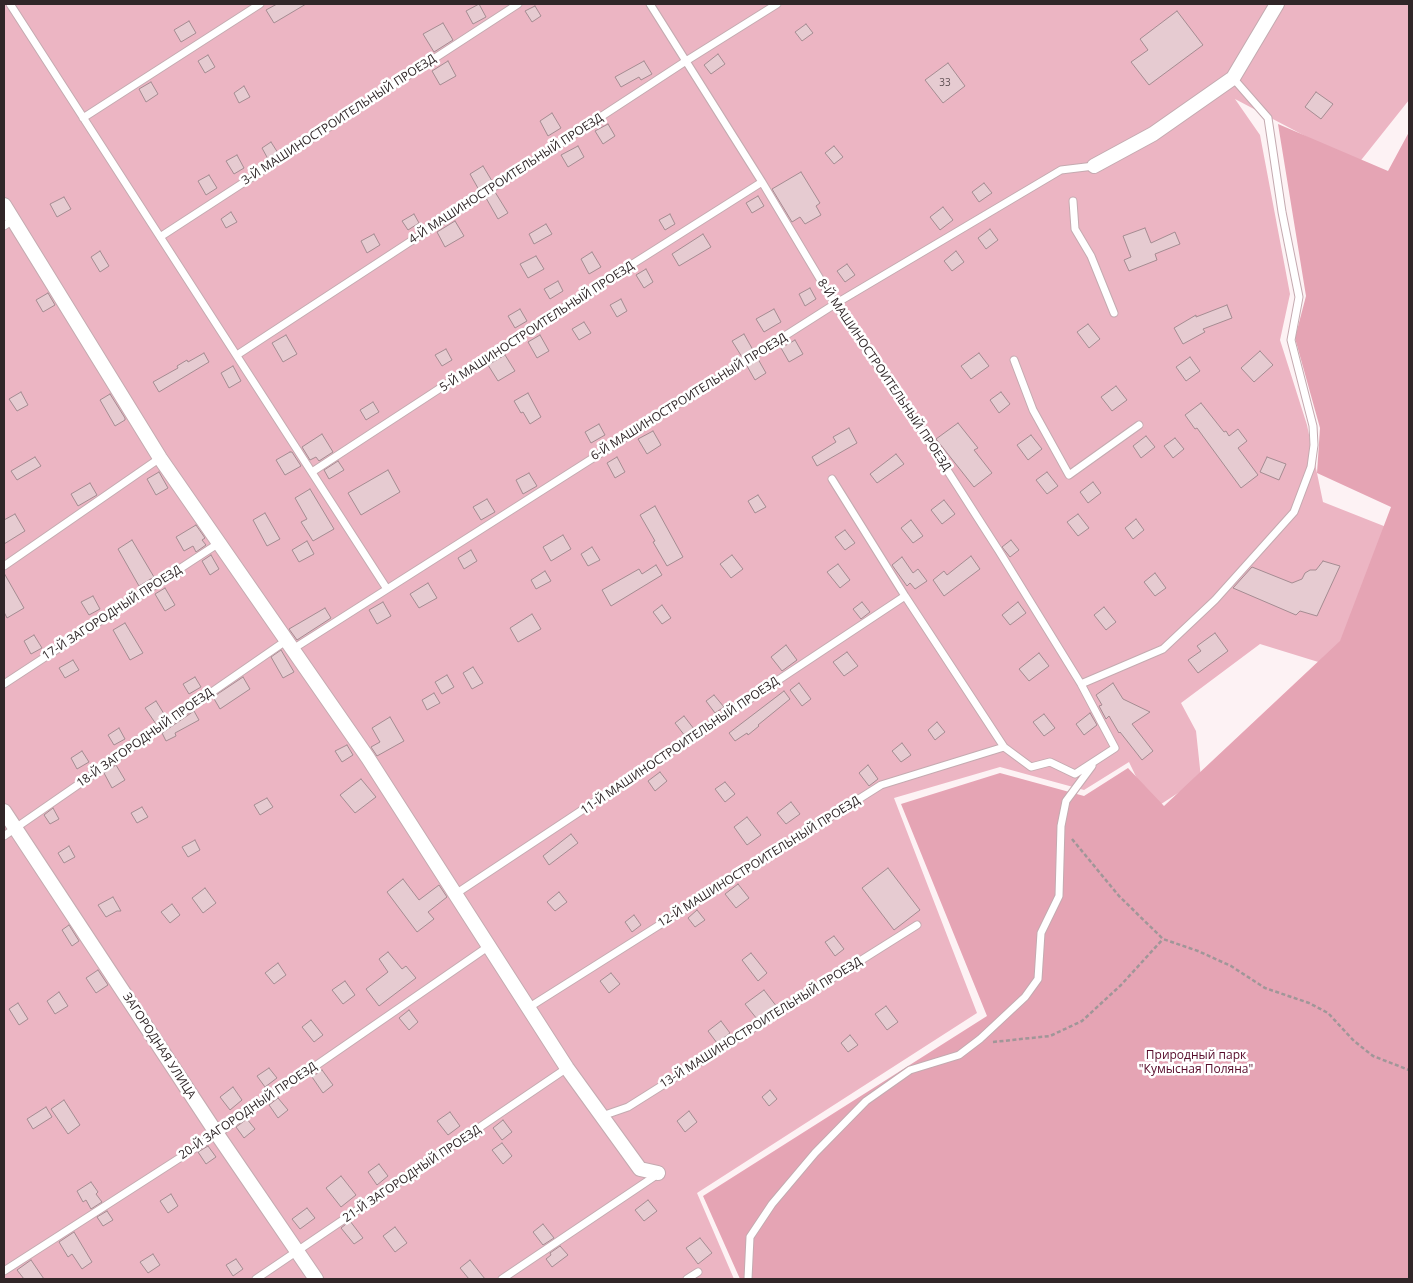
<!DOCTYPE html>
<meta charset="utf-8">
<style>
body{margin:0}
#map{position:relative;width:1413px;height:1283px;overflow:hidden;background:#fdf2f4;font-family:"Open Sans",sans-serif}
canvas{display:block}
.frame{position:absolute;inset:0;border:5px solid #302628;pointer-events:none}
</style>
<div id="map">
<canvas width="1413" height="1283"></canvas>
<div class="frame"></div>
</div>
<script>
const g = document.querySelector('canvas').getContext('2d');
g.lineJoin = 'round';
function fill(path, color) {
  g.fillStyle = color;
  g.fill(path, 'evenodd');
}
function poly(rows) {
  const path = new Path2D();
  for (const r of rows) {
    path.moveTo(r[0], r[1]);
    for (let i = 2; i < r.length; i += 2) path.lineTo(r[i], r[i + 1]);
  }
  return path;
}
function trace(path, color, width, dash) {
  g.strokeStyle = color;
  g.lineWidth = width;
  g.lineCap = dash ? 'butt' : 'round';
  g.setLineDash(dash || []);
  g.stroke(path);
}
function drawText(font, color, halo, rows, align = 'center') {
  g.font = font + ' "Open Sans",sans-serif';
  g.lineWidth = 5;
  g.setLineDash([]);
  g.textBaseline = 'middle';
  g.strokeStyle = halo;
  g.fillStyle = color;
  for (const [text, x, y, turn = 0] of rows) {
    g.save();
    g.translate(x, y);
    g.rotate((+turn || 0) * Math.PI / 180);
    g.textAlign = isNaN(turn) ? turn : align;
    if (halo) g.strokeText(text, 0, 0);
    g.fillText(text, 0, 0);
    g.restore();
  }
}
fill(poly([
 [4,4,1409,4,1409,100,1358,164,1235,99,1260,135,1290,294,1280,340,1307,425,1323,502,1409,536,1409,690,1260,644,1181,703,1196,731,1201,778,1152,810,1129,762,1084,790,1000,767,894,798,977,1013,697,1193,734,1279,4,1279]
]), '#ecb5c3');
fill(poly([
 [1278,124,1388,171,1409,132,1409,1279,740,1279,703,1196,987,1016,901,804,1000,773,1084,796,1128,768,1164,806,1340,641,1391,507,1317,473,1320,428,1295,338,1306,296]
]), '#e5a4b4');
const building = poly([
 [277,4,306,4,274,23,266,10,277,4],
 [479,4,486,17,473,24,466,11,479,4],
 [535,6,541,16,532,22,525,11,535,6],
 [1177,11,1203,45,1149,85,1131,62,1148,50,1140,39,1177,11],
 [189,21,196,33,181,42,174,30,189,21],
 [443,23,453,40,434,52,423,34,443,23],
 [806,24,813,33,802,41,795,32,806,24],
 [718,54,725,64,711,74,704,65,718,54],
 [208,55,215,67,205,73,198,61,208,55],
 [448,61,456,76,440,85,432,71,448,61],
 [644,61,652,74,641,80,639,77,621,87,615,77,644,61],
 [948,63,965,86,943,103,925,80,948,63],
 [151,82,158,94,146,102,139,89,151,82],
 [244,86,250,97,239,103,234,93,244,86],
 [1316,92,1333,104,1321,119,1305,107,1316,92],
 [552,113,561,128,548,136,540,121,552,113],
 [608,124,615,136,603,144,595,131,608,124],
 [271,142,278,153,268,159,262,148,271,142],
 [578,146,584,157,568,167,561,155,578,146],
 [834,146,843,157,834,164,825,153,834,146],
 [237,155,244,168,234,174,226,161,237,155],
 [483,166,492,181,479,190,470,174,483,166],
 [801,172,820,203,816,206,821,215,805,224,800,217,792,222,772,189,801,172],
 [209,175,217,188,206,195,198,181,209,175],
 [984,183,992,193,979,202,972,192,984,183],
 [495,192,508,213,498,219,486,198,495,192],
 [758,196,764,206,752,213,746,203,758,196],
 [64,197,71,209,57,217,50,204,64,197],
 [943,207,953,220,940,230,930,217,943,207],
 [231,212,237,222,226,228,221,219,231,212],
 [414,214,419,223,408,230,402,221,414,214],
 [670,214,675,224,665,230,659,220,670,214],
 [455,221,464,236,445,247,437,232,455,221],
 [546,224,552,234,534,244,529,234,546,224],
 [1145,228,1151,243,1175,232,1180,244,1155,254,1157,260,1129,271,1124,260,1131,257,1123,236,1145,228],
 [990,229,998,240,986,249,978,238,990,229],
 [374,234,380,245,367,253,361,241,374,234],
 [703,234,711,247,679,266,672,254,703,234],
 [100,251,109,266,100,272,91,257,100,251],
 [956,251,964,262,952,271,944,261,956,251],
 [592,252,601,267,589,274,581,259,592,252],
 [536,256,544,269,528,278,520,264,536,256],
 [847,264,855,275,845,282,837,271,847,264],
 [646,269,653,282,644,288,636,275,646,269],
 [558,281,563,291,550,299,544,289,558,281],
 [810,288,816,299,805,306,799,294,810,288],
 [48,293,55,305,43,312,36,300,48,293],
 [621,299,627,311,617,317,610,305,621,299],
 [1227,305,1232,318,1203,329,1205,332,1183,344,1174,328,1196,315,1196,317,1227,305],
 [520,309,527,321,515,328,508,316,520,309],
 [774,309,781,322,764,332,756,319,774,309],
 [584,322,591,333,579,340,572,329,584,322],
 [1088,324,1100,339,1089,348,1077,332,1088,324],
 [744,334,753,350,742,357,732,341,744,334],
 [286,335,297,354,283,362,272,343,286,335],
 [540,335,549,351,537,358,528,342,540,335],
 [795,340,803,354,789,362,781,348,795,340],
 [446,349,452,360,442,366,435,355,446,349],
 [1260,351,1273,365,1254,382,1241,368,1260,351],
 [204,353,209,362,159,392,153,382,178,368,177,366,187,360,188,362,204,353],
 [979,353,989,366,971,379,961,366,979,353],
 [505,355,515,371,498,381,488,365,505,355],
 [1190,357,1200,371,1186,381,1176,367,1190,357],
 [758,359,766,373,755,380,747,366,758,359],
 [233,366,241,381,229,388,221,373,233,366],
 [1116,386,1127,400,1112,411,1101,397,1116,386],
 [21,392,28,405,17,411,9,399,21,392],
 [1001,392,1010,404,999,413,990,400,1001,392],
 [528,393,541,417,530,424,523,412,521,413,514,401,528,393],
 [110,394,125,418,125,420,115,426,100,400,110,394],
 [373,402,379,412,366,420,360,410,373,402],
 [1201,403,1224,432,1226,431,1229,436,1238,429,1247,441,1238,448,1258,475,1241,488,1197,428,1195,429,1185,415,1201,403],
 [958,423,978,448,974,450,992,473,974,487,936,439,958,423],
 [599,424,605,435,591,443,585,432,599,424],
 [849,428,857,443,817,466,812,457,836,442,833,437,849,428],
 [653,431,661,445,647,454,638,439,653,431],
 [322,434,333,452,319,461,316,457,310,460,302,447,322,434],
 [1031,435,1042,449,1028,460,1017,445,1031,435],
 [1146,436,1155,447,1141,458,1133,446,1146,436],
 [1175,438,1184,449,1173,458,1164,446,1175,438],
 [290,452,292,452,301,466,285,475,276,460,290,452],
 [896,454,904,464,877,483,870,474,896,454],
 [35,457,41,466,17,480,11,471,35,457],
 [617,457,625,472,615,478,607,463,617,457],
 [1267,457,1286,464,1279,480,1260,472,1267,457],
 [338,461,344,470,329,479,324,470,338,461],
 [388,470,400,492,361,515,348,493,388,470],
 [159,472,168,488,156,495,147,479,159,472],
 [1047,472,1058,486,1047,494,1036,480,1047,472],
 [529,473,537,486,523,494,516,480,529,473],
 [1093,482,1101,493,1088,503,1080,492,1093,482],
 [90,483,97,495,78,506,71,494,90,483],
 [310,489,334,529,313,541,301,522,307,519,295,498,310,489],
 [758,495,766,507,755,513,748,501,758,495],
 [487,499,495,512,481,520,473,507,487,499],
 [944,500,955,514,942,524,931,510,944,500],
 [655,506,683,557,667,566,653,542,655,541,640,515,655,506],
 [265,513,280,539,267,546,253,520,265,513],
 [15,514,25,531,4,544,4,520,15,514],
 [1078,514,1089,528,1078,536,1067,522,1078,514],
 [1136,519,1144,530,1133,539,1125,528,1136,519],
 [911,520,923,536,913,543,901,528,911,520],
 [196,525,205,538,202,540,206,545,196,552,193,546,184,551,176,537,196,525],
 [845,530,855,543,845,550,835,537,845,530],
 [563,535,571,549,551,561,543,547,563,535],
 [132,540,154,577,139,586,118,549,132,540],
 [1011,540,1019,550,1010,557,1002,547,1011,540],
 [307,541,314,554,299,562,292,550,307,541],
 [592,547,600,560,588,566,581,554,592,547],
 [471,550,477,561,464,569,458,558,471,550],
 [211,555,219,569,210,575,202,561,211,555],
 [732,555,743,569,731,578,720,564,732,555],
 [971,556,980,569,944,596,933,580,944,571,947,575,971,556],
 [902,557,913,573,918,569,927,581,915,589,910,583,907,586,892,565,902,557],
 [1323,561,1340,566,1317,616,1300,611,1296,615,1233,588,1252,567,1292,583,1302,579,1305,573,1310,570,1316,570,1323,561],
 [838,564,850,580,840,588,827,572,838,564],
 [656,565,662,575,611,606,602,590,639,569,642,574,656,565],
 [545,571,551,581,536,589,531,580,545,571],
 [4,573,24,608,7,618,4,612,4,573],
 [1155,573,1166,588,1155,596,1144,582,1155,573],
 [428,583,437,598,419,608,410,594,428,583],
 [165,588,175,605,165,611,155,594,165,588],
 [93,596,100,609,89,615,81,602,93,596],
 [383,602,391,616,377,624,369,610,383,602],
 [862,602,870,612,861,619,853,609,862,602],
 [1018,602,1026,613,1010,625,1002,615,1018,602],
 [662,605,671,618,662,624,653,612,662,605],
 [1104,607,1116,622,1106,630,1094,615,1104,607],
 [325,608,331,618,297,640,289,629,325,608],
 [532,614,541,629,518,642,510,628,532,614],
 [125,623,143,653,130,660,113,630,125,623],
 [1215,633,1228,651,1198,673,1188,660,1201,651,1197,646,1215,633],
 [34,635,42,648,31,654,24,641,34,635],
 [786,645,797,660,782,671,771,657,786,645],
 [281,650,294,672,283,678,271,657,281,650],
 [847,652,858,666,844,676,833,662,847,652],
 [1039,653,1049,666,1029,681,1019,669,1039,653],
 [73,660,79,670,65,678,59,668,73,660],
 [473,667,483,683,472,689,463,673,473,667],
 [447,675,454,687,442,694,435,682,447,675],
 [195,677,201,687,189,694,183,684,195,677],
 [243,677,250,689,220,709,213,697,243,677],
 [799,683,811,699,802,706,790,690,799,683],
 [1113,683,1123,699,1150,712,1132,724,1153,751,1142,760,1120,732,1119,733,1109,716,1106,719,1099,706,1102,705,1096,695,1113,683],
 [784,691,790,699,758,725,759,726,748,735,747,733,735,741,729,733,784,691],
 [434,693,440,703,427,710,422,700,434,693],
 [714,695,724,707,715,713,706,701,714,695],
 [156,701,166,717,156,724,145,708,156,701],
 [194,711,199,720,175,733,176,736,166,741,162,733,194,711],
 [1090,713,1097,725,1084,735,1076,724,1090,713],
 [1044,714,1055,728,1044,736,1033,722,1044,714],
 [684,716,694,729,685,736,675,723,684,716],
 [390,717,404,741,377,756,371,747,380,742,372,728,390,717],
 [937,722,945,732,935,740,928,730,937,722],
 [119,728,125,739,114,745,108,735,119,728],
 [902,743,911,755,901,762,892,751,902,743],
 [347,745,353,755,342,762,335,751,347,745],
 [82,751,89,762,77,769,71,758,82,751],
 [116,765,125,780,112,788,104,773,116,765],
 [868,765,878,779,869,786,859,773,868,765],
 [660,772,667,781,655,791,648,781,660,772],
 [361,779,376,797,355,813,340,795,361,779],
 [725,782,735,794,725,802,715,789,725,782],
 [267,798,273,807,260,815,254,805,267,798],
 [791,802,800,814,786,824,777,813,791,802],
 [142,807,148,817,137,823,131,813,142,807],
 [53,808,59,819,50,824,44,815,53,808],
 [747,817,761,835,747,845,734,827,747,817],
 [571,834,578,843,549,865,543,856,571,834],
 [195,840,200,850,188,857,182,847,195,840],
 [69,846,75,857,64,863,58,853,69,846],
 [888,868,920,910,894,930,862,888,888,868],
 [403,879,419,900,439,885,447,897,428,912,434,919,417,932,387,892,403,879],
 [738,884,749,898,736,908,725,894,738,884],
 [205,888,216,903,203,913,192,898,205,888],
 [559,892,567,902,555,911,547,902,559,892],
 [113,897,121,911,117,911,106,917,98,905,113,897],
 [172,904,180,915,170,923,161,912,172,904],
 [697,910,705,920,695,927,688,918,697,910],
 [634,915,641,925,632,932,625,922,634,915],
 [69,925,79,941,72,946,62,930,69,925],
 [834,936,844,949,835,956,825,942,834,936],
 [388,952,402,969,406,966,416,978,379,1006,366,989,388,972,379,959,388,952],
 [751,953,767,973,758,981,742,960,751,953],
 [278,963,286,975,274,984,265,973,278,963],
 [98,970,108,985,96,993,86,978,98,970],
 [611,973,620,984,609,993,600,981,611,973],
 [345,981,355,995,343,1004,332,990,345,981],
 [764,990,777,1007,757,1019,745,1004,764,990],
 [59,992,68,1006,55,1014,47,1001,59,992],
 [18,1003,28,1019,19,1025,9,1009,18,1003],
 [886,1006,898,1022,887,1030,875,1014,886,1006],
 [409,1010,418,1022,409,1030,399,1018,409,1010],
 [311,1020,323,1035,314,1042,302,1027,311,1020],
 [721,1021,730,1033,717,1043,708,1031,721,1021],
 [850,1035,858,1045,848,1052,841,1043,850,1035],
 [269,1068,277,1078,265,1087,257,1076,269,1068],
 [322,1070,333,1085,323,1093,312,1077,322,1070],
 [233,1087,242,1100,230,1110,220,1097,233,1087],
 [770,1090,777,1099,769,1106,762,1097,770,1090],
 [278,1098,288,1110,278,1118,269,1105,278,1098],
 [64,1100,80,1125,68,1134,51,1109,64,1100],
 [46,1107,52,1117,33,1129,27,1119,46,1107],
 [689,1111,697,1122,685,1132,677,1121,689,1111],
 [450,1112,460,1126,448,1135,437,1121,450,1112],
 [247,1119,255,1129,244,1138,236,1127,247,1119],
 [503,1120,512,1132,502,1140,493,1128,503,1120],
 [502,1143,512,1156,503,1164,492,1150,502,1143],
 [208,1146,216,1157,206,1164,198,1152,208,1146],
 [379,1164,388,1176,377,1185,368,1172,379,1164],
 [341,1176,356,1195,341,1207,326,1188,341,1176],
 [91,1182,98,1192,96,1194,102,1202,91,1209,86,1200,83,1202,77,1191,91,1182],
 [171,1194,178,1206,168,1213,160,1201,171,1194],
 [648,1200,657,1211,644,1221,635,1210,648,1200],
 [307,1208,315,1218,300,1229,292,1219,307,1208],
 [107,1211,113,1220,103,1226,97,1217,107,1211],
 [350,1221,363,1238,354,1244,341,1228,350,1221],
 [543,1224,554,1238,543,1245,533,1232,543,1224],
 [395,1227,407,1243,395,1252,383,1236,395,1227],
 [74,1232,92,1262,82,1269,72,1254,68,1257,59,1242,74,1232],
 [700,1238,712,1253,698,1264,686,1248,700,1238],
 [560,1246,568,1255,552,1267,546,1259,551,1255,550,1253,560,1246],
 [153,1254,160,1265,148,1273,140,1262,153,1254],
 [236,1259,243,1269,233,1276,226,1265,236,1259],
 [31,1260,44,1279,24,1279,17,1270,31,1260],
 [470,1260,485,1279,469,1279,460,1268,470,1260]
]);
fill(building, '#e6cbd1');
trace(building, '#a58c92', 1);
const lane = poly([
 [10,4,387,589],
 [650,4,762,182,835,304,917,423,999,551,1081,684,1115,748,1075,774,1050,762,1031,767,1004,747,905,596,832,479],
 [83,118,260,4],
 [1073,201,1075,229,1091,256,1114,313],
 [4,226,13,220],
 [160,237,518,4],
 [237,355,686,61,777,4],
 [1014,360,1033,410,1069,475,1139,425],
 [312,472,549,317,762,182],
 [4,566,160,458],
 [293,649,835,304,1061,170,1094,166],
 [4,684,219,543],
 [1081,684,1163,649,1215,600,1294,512,1311,467,1314,445,1313,426,1291,340,1299,297,1282,212,1268,118,1233,78],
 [4,836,287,640],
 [454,895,905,596],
 [528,1008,881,785,1004,747],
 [602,1116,628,1107,917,925],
 [4,1271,217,1134,489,946],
 [256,1279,567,1068],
 [502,1279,658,1174],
 [687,1279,698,1272],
 [748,1279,750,1237,772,1204,815,1153,866,1101,910,1070,959,1055,980,1039,1025,997,1038,979,1041,933,1059,896,1061,826,1066,801,1092,766]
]);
const street = poly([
 [1094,166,1153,134,1233,78,1277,4],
 [4,205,160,458,368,758,567,1068,640,1169,658,1173],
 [4,811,217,1134,316,1279]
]);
trace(lane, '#c4aab0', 9);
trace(street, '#c4aab0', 16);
trace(poly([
 [1072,839,1119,896,1163,939,1198,951,1231,966,1265,988,1309,1003,1328,1013,1354,1041,1373,1056,1409,1070],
 [993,1042,1050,1036,1082,1021,1121,985,1163,939]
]), '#a09698', 2.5, [4, 2.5]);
trace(lane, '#fff', 7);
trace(street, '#fff', 14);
drawText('10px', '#5e4f52', null, [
 ["33",945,83]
]);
drawText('12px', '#302628', '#fff', [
 ["3-Й МАШИНОСТРОИТЕЛЬНЫЙ ПРОЕЗД",339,120,-33],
 ["4-Й МАШИНОСТРОИТЕЛЬНЫЙ ПРОЕЗД",506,179,-33],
 ["5-Й МАШИНОСТРОИТЕЛЬНЫЙ ПРОЕЗД",537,327,-33],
 ["8-Й МАШИНОСТРОИТЕЛЬНЫЙ ПРОЕЗД",884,375,56],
 ["6-Й МАШИНОСТРОИТЕЛЬНЫЙ ПРОЕЗД",689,397,-32],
 ["17-Й ЗАГОРОДНЫЙ ПРОЕЗД",112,613,-33],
 ["18-Й ЗАГОРОДНЫЙ ПРОЕЗД",145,738,-35],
 ["11-Й МАШИНОСТРОИТЕЛЬНЫЙ ПРОЕЗД",680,746,-34],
 ["12-Й МАШИНОСТРОИТЕЛЬНЫЙ ПРОЕЗД",759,862,-32],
 ["13-Й МАШИНОСТРОИТЕЛЬНЫЙ ПРОЕЗД",761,1023,-32],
 ["ЗАГОРОДНАЯ УЛИЦА",159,1046,57],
 ["20-Й ЗАГОРОДНЫЙ ПРОЕЗД",248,1111,-34],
 ["21-Й ЗАГОРОДНЫЙ ПРОЕЗД",412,1174,-34]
]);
drawText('12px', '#560a29', '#fff', [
 ["Природный парк",1196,1056],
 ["\"Кумысная Поляна\"",1196,1070]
]);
</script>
